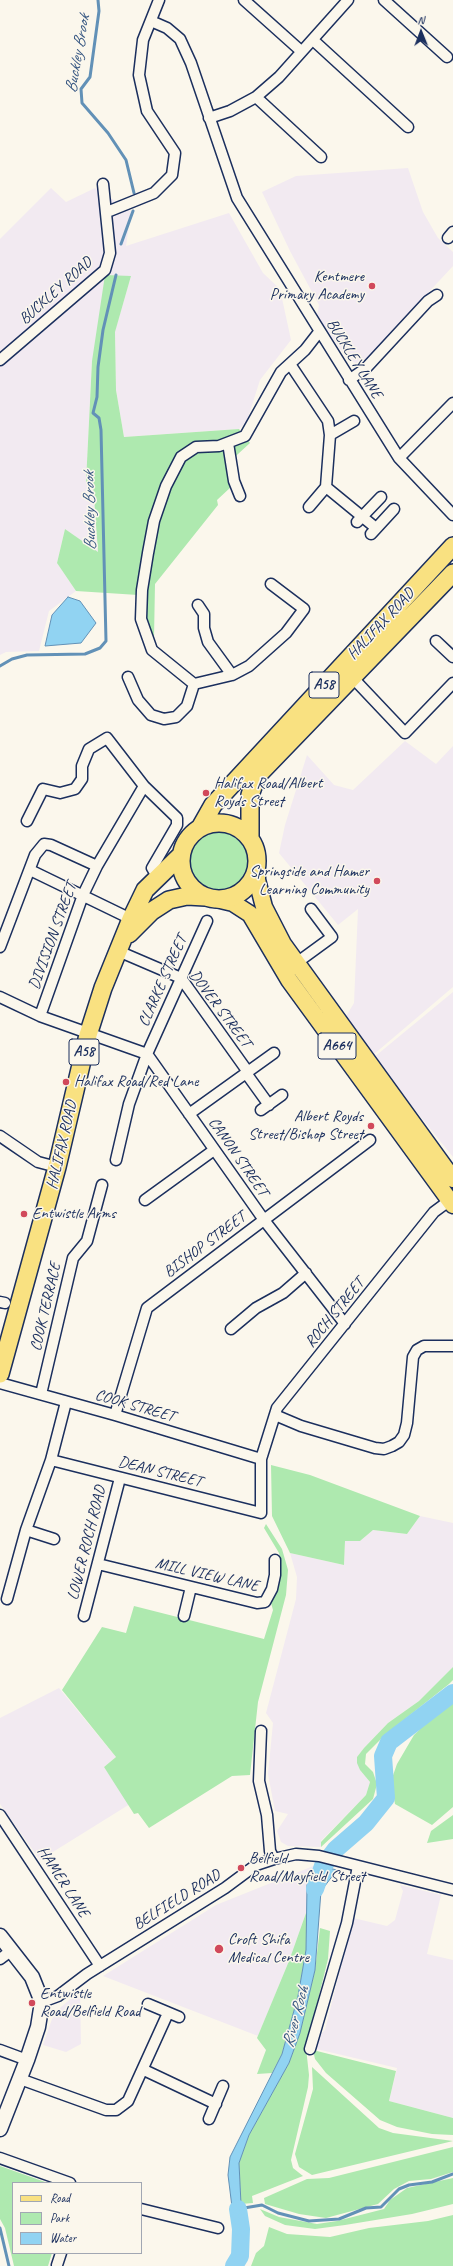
<!DOCTYPE html>
<style>
body{margin:0}
#map{position:relative;width:453px;height:2266px;overflow:hidden;background:#fbf7ec;font-family:Caveat,sans-serif}
canvas{display:block}
.legend{position:absolute;left:12px;top:2182px;width:130px;height:72px;box-sizing:border-box;background:#fbf7ec;border:1px solid #a1a7b3;margin:0;padding:5px 7px;list-style:none;font-size:12px;color:#1b2f5e}
.legend li{display:flex;align-items:center;gap:8px;height:20px}
.legend b{width:20px;border:1px solid #a1a7b3}
.north{position:absolute;left:401px;top:12px;width:40px;height:40px;-webkit-text-stroke:3px #fbf7ec;paint-order:stroke;rotate:359deg;font-size:11px;font-weight:700;line-height:16px;text-align:center;color:#1b2f5e}
.north::after{content:'';display:block;margin:auto;width:14px;height:18px;background:#1b2f5e;clip-path:polygon(50% 0,100% 100%,50% 72%,0 100%)}
</style>
<div id="map">
<canvas width="453" height="2266"></canvas>
<ul class="legend">
<li><b style="height:5px;background:#f9e181"></b>Road</li>
<li><b style="height:11px;background:#aee9af"></b>Park</li>
<li><b style="height:11px;background:#91d3f2"></b>Water</li>
</ul>
<div class="north">N</div>
</div>
<script>
const g = document.querySelector('canvas').getContext('2d');
g.lineJoin = 'round';
function fill(path, color) {
  g.fillStyle = color;
  g.fill(path, 'evenodd');
}
function poly(rows) {
  const path = new Path2D();
  for (const r of rows) {
    if (r.length === 3) {
      path.moveTo(r[0] + r[2], r[1]);
      path.arc(r[0], r[1], r[2], 0, 2 * Math.PI);
      continue;
    }
    path.moveTo(r[0], r[1]);
    for (let i = 2; i < r.length; i += 2) path.lineTo(r[i], r[i + 1]);
  }
  return path;
}
function trace(path, color, width, dash) {
  g.strokeStyle = color;
  g.lineWidth = width;
  g.lineCap = dash ? 'butt' : 'round';
  g.setLineDash(dash || []);
  g.stroke(path);
}
function drawText(font, color, halo, rows, align = 'center') {
  g.font = font + ' Caveat,sans-serif';
  g.lineWidth = 3;
  g.setLineDash([]);
  g.textBaseline = 'middle';
  g.strokeStyle = halo;
  g.fillStyle = color;
  for (const [text, x, y, turn = 0] of rows) {
    g.save();
    g.translate(x, y);
    g.rotate((+turn || 0) * Math.PI / 180);
    g.textAlign = isNaN(turn) ? turn : align;
    if (halo) g.strokeText(text, 0, 0);
    g.fillText(text, 0, 0);
    g.restore();
  }
}
fill(poly([
 [408,168,423,212,438,238,453,252,453,266,361,365,348,360,317,316,319,305,290,251,262,192,296,176],
 [51,188,66,202,95,188,131,211,126,246,229,213,263,273,280,289,291,340,260,380,247,421,239,429,124,437,116,390,115,331,131,276,92,361,86,482,93,483,98,553,65,529,57,563,76,591,49,611,39,651,6,652,0,655,0,239],
 [405,741,436,764,453,746,453,987,373,1055,345,1018,354,1003,358,909,338,925,279,853,285,825,307,755,334,785,353,790],
 [453,992,453,1157,373,1058],
 [420,1516,453,1523,453,1667,419,1701,388,1723,364,1748,357,1757,360,1770,370,1782,366,1795,321,1841,321,1847,288,1846,281,1842,277,1831,288,1814,275,1811,268,1774,273,1723,266,1713,296,1599,297,1577,290,1553,344,1565,345,1541,360,1541,373,1530,407,1534],
 [59,1688,116,1757,104,1767,130,1804,40,1860,0,1804,0,1718],
 [316,1865,307,1885,307,1910,289,1961,258,2036,103,1976,216,1905],
 [400,1885,441,1895,427,1954,453,1960,453,2118,389,2101,397,2068,308,2047,325,2030,353,1918,387,1926,395,1920,403,1891],
 [80,1991,81,2044,66,2052,43,2045,52,2019,61,2007]
]), '#f2eaf1');
fill(poly([
 [105,275,131,276,115,332,116,390,124,437,239,429,250,443,226,465,231,487,217,500,218,505,155,584,154,638,145,618,143,553,138,595,76,591,57,563,65,529,98,552,93,484,86,482,92,361],
 [220,861,31],
 [271,1465,310,1475,420,1516,407,1534,373,1530,360,1541,345,1541,344,1565,290,1553,272,1516],
 [266,1524,282,1549,288,1570,286,1595,258,1702,250,1775,232,1776,149,1828,138,1813,134,1814,104,1767,116,1757,62,1690,102,1627,126,1633,134,1606,264,1639,273,1610,271,1603,281,1562,279,1553,264,1528],
 [453,1667,453,1680,449,1684,386,1734,366,1754,365,1764,373,1772,377,1784,373,1799,321,1847,321,1842,366,1795,370,1782,360,1770,357,1763,357,1757,364,1748,388,1723,419,1701],
 [453,1701,453,1807,432,1825,395,1804,391,1781,397,1764,414,1735,432,1717],
 [453,1815,453,1839,427,1843,431,1831],
 [306,1913,308,1914,306,1950,298,1996,282,2054,272,2073,257,2074,266,2050,257,2038,289,1961],
 [320,1928,330,1931,328,1959,306,2048,309,2075,308,2087,291,2160,293,2168,303,2176,252,2196,253,2203,241,2204,239,2163,249,2135,289,2063,300,2033,315,1970],
 [313,2050,396,2071,389,2101,453,2118,453,2135,432,2134,397,2127,380,2120,326,2073,315,2059],
 [312,2067,379,2128,393,2133,453,2141,312,2175,299,2167,295,2154,313,2089],
 [453,2147,453,2172,431,2179,409,2181,394,2189,378,2204,326,2218,299,2214,265,2204,264,2198,307,2179,329,2178],
 [0,2166,48,2183,13,2183,13,2253,52,2253,48,2266,14,2266,5,2228,0,2219],
 [453,2178,453,2204,412,2214,345,2225,315,2229,285,2225,265,2216,260,2209,279,2217,317,2224,337,2221,384,2209,390,2200,407,2188],
 [453,2215,453,2266,251,2266,256,2253,264,2246,269,2227,287,2234,330,2237,369,2228,428,2221]
]), '#aee9af');
const water = poly([
 [68,597,80,601,96,623,81,643,45,646,52,615,68,597],
 [316,1865,337,1870,321,1891,315,1970,300,2033,289,2063,249,2135,239,2163,241,2204,246,2233,235,2231,228,2175,230,2157,282,2054,298,1996,306,1950,307,1885,316,1865],
 [236,2236,246,2238,240,2264,239,2266,226,2266,234,2253,236,2236]
]);
fill(water, '#91d3f2');
trace(water, '#6291b7', 1);
trace(poly([
 [98,0,99,11,90,77,81,89,82,103,108,133,126,160,134,193],
 [121,244,133,211],
 [0,666,12,659,27,655,85,654,100,648,106,641,101,430,99,418,93,413,97,397,98,367,103,330,116,275],
 [238,2209,262,2205,278,2213,309,2221,339,2219,366,2208,381,2207,399,2189,409,2185,432,2182,453,2174],
 [0,2228,9,2266]
]), '#6291b7', 3);
trace(poly([
 [315,1889,323,1866,336,1849,366,1823,386,1798,383,1756,389,1742,453,1693],
 [234,2266,240,2256,241,2229,238,2209]
]), '#91d3f2', 18);
const minor = poly([
 [244,0,301,51],
 [384,0,447,57],
 [151,21,167,28,180,39,191,63,237,198,399,458,453,515],
 [313,40,408,127],
 [256,97,321,157],
 [209,118,230,111,256,97,279,77,348,0],
 [107,212,154,193,172,175,175,153,147,111,139,75,143,40,159,0],
 [448,238,453,232],
 [0,360,105,270,110,253,103,184],
 [290,364,328,421,330,435,326,487,376,528],
 [349,380,366,368,428,301,437,295],
 [330,435,354,421],
 [228,443,234,481,240,496],
 [399,458,453,403],
 [309,507,326,487],
 [357,522,381,497],
 [371,534,394,509],
 [198,605,204,614,204,628,208,642,232,675],
 [436,641,453,657],
 [128,677,138,700,151,715,164,719,176,717,187,706,194,684],
 [352,677,405,733,453,683],
 [194,684,152,650,141,619,142,590,148,553,154,521,166,486,181,457,196,447,219,446,245,436,281,372,305,350,319,332],
 [194,684,232,675,249,666,286,633,304,609,271,584],
 [27,821,43,789,60,793,75,789,82,779,82,766,89,749,107,738,144,786,177,818,177,825,152,868,158,878],
 [30,870,131,919],
 [0,947,35,855,44,844,51,845,97,866],
 [118,951,181,978,248,1072],
 [295,964,332,937,311,909],
 [0,997,40,1016,147,1054,264,1220,345,1324],
 [40,1016,83,895,97,866,144,786],
 [246,1073,269,1105],
 [261,1110,282,1095],
 [189,1114,274,1053],
 [0,1136,38,1162,57,1167],
 [116,1160,129,1104,147,1054,207,921],
 [145,1200,214,1150],
 [0,1302,5,1303],
 [231,1329,256,1308,283,1293,306,1273],
 [0,1383,115,1415,261,1459],
 [41,1394,73,1258,87,1241,102,1185],
 [115,1415,147,1308,370,1140],
 [275,1415,301,1426,375,1448,384,1449,392,1446,399,1442,404,1435,407,1423,413,1357,417,1350,424,1346,453,1346],
 [51,1460,261,1513,261,1459,277,1408,434,1212,453,1198],
 [26,1530,54,1539],
 [98,1564,257,1603,265,1602,272,1589,275,1575,275,1560],
 [7,1599,26,1530,51,1460,66,1402],
 [84,1616,120,1478],
 [184,1616,191,1587],
 [261,1731,259,1781,267,1815,270,1851,274,1859],
 [0,1815,100,1966],
 [0,1959,12,1950],
 [42,2002,58,1996,87,1974,225,1888,256,1865,274,1859,296,1854,319,1856,453,1890],
 [148,2004,179,2017],
 [310,2049,347,1923,358,1866],
 [0,2050,27,2060],
 [144,2070,216,2104],
 [20,2079,106,2110,116,2110,128,2101,168,2013],
 [209,2119,223,2086],
 [0,2158,70,2183],
 [141,2209,218,2228],
 [57,2265,61,2253]
]);
const secondary = poly([
 [0,1936,32,1977,42,2002,38,2027,27,2060,0,2129]
]);
const primary = poly([
 [257,870,257,880,264,907,283,944,453,1179],
 [216,899,233,903,250,914,289,980,453,1205]
]);
const trunk = poly([
 [219,861,38],
 [200,828,213,805,453,546],
 [250,838,250,795,257,776,453,573],
 [129,934,152,911,169,900,187,896,205,897],
 [0,1374,57,1167,88,1035,103,988,131,919,145,890,181,855]
]);
trace(minor, '#1b2f5e', 13);
trace(secondary, '#1b2f5e', 17);
trace(primary, '#1b2f5e', 19);
trace(trunk, '#1b2f5e', 20);
trace(minor, '#fbf7ec', 10);
trace(secondary, '#fbf7ec', 14);
trace(primary, '#f9e181', 16);
trace(trunk, '#f9e181', 17);
for (const [x, y, r, color] of [
 [372,286,4,"#d1495b"],
 [206,793,4,"#d1495b"],
 [377,881,4,"#d1495b"],
 [66,1082,4,"#d1495b"],
 [371,1126,4,"#d1495b"],
 [24,1214,4,"#d1495b"],
 [241,1868,4,"#d1495b"],
 [219,1949,5,"#d1495b"],
 [32,2003,4,"#d1495b"]
]) {
  const dot = new Path2D();
  dot.arc(x, y, r, 0, 2 * Math.PI);
  g.fillStyle = color;
  g.fill(dot);
  trace(dot, '#fbf7ec', 1.5);
}
for (const [x, y, w] of [
 [324,685,30],
 [337,1046,38],
 [84,1052,30]
]) {
  const box = new Path2D();
  box.roundRect(x - w / 2, y - 13, w, 26, 3);
  g.fillStyle = '#fbf7ec';
  g.fill(box);
  trace(box, '#1b2f5e', 1);
}
drawText('bold 15px', '#1b2f5e', null, [
 ["A58",324,685],
 ["A664",337,1046],
 ["A58",84,1052]
]);
drawText('16px', '#1b2f5e', '#fbf7ec', [
 ["Kentmere",364,277,"right"],
 ["Primary Academy",364,295,"right"],
 ["Halifax Road/Albert",214,784],
 ["Royds Street",214,802],
 ["Springside and Hamer",369,872,"right"],
 ["Learning Community",369,890,"right"],
 ["Halifax Road/Red Lane",74,1082],
 ["Albert Royds",363,1117,"right"],
 ["Street/Bishop Street",363,1135,"right"],
 ["Entwistle Arms",32,1214],
 ["Belfield",249,1859],
 ["Road/Mayfield Street",249,1877],
 ["Croft Shifa",228,1940],
 ["Medical Centre",228,1958],
 ["Entwistle",40,1994],
 ["Road/Belfield Road",40,2012]
], 'left');
drawText('16px', '#1b2f5e', '#fbf7ec', [
 ["BUCKLEY ROAD",56,291,-42],
 ["BUCKLEY LANE",354,359,58],
 ["HALIFAX ROAD",381,624,-47],
 ["DIVISION STREET",53,936,-70],
 ["CLARKE STREET",163,981,-66],
 ["DOVER STREET",220,1009,53],
 ["HALIFAX ROAD",62,1145,-77],
 ["CANON STREET",238,1157,55],
 ["BISHOP STREET",205,1245,-37],
 ["COOK TERRACE",46,1307,-77],
 ["ROCH STREET",335,1313,-51],
 ["COOK STREET",135,1406,16],
 ["DEAN STREET",160,1472,14],
 ["LOWER ROCH ROAD",87,1543,-76],
 ["MILL VIEW LANE",207,1575,13],
 ["HAMER LANE",63,1882,57],
 ["BELFIELD ROAD",177,1900,-32]
]);
drawText('italic 17px', '#385883', '#fbf7ec', [
 ["Buckley Brook",78,54,-80],
 ["Buckley Brook",90,511,-91],
 ["River Roch",296,2017,-75]
]);
</script>
